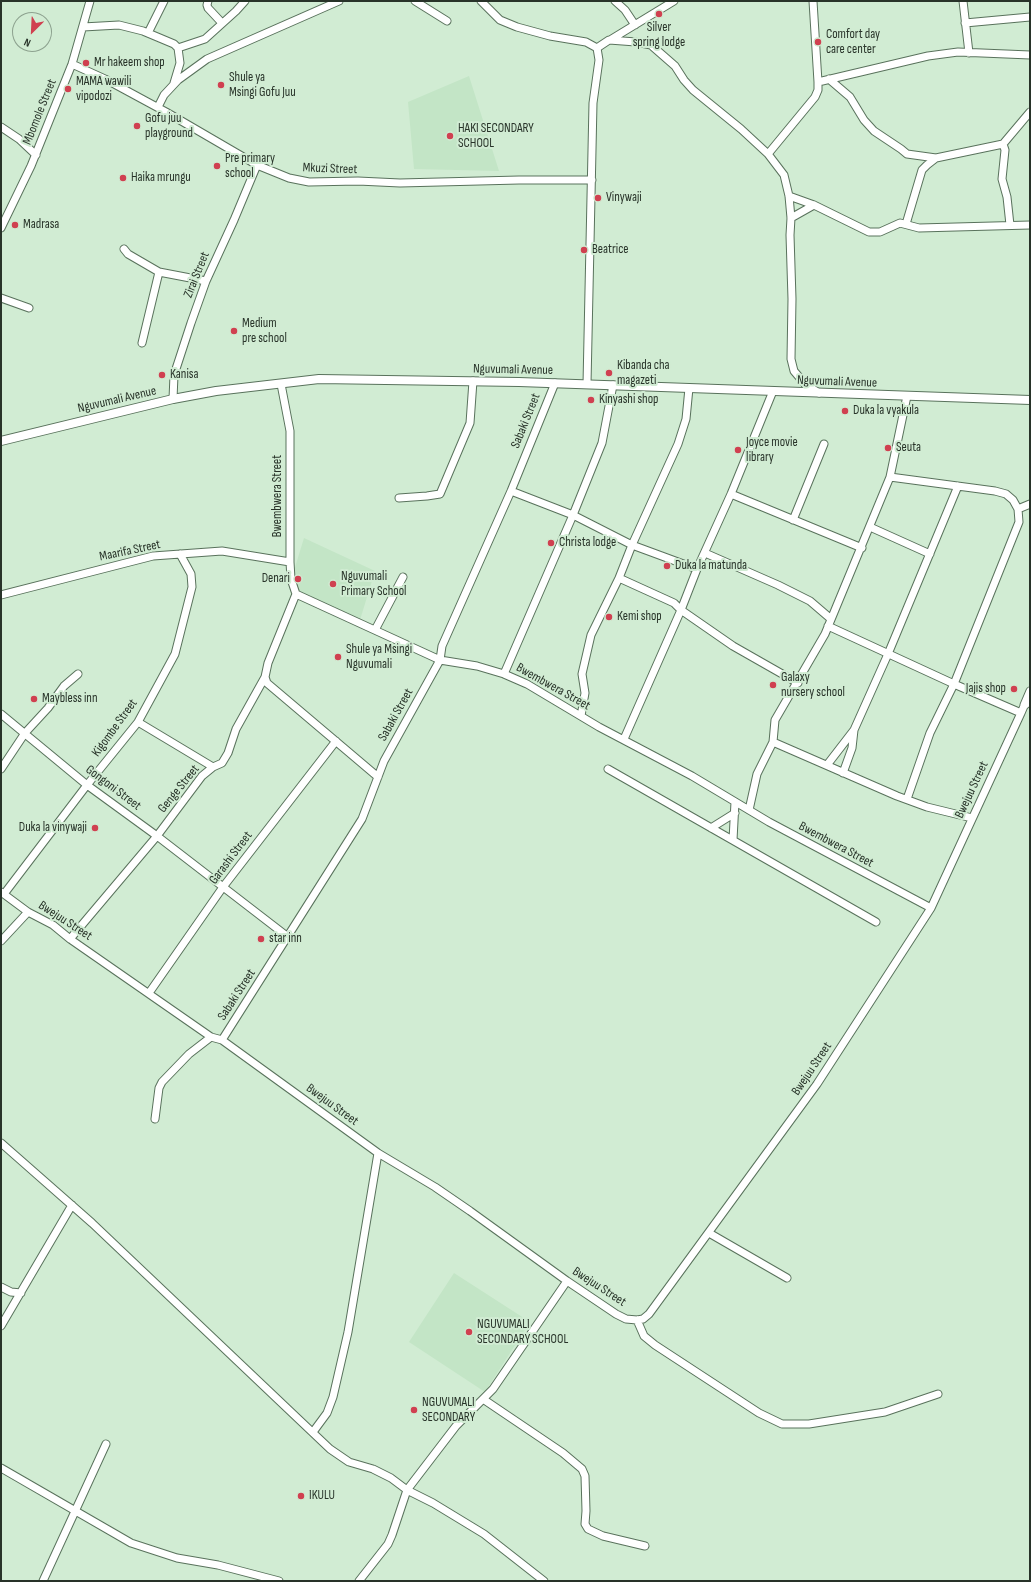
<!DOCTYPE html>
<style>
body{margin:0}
#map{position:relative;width:1031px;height:1582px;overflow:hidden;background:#d1ecd3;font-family:"Sofia Sans Condensed",sans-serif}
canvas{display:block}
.frame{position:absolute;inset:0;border:2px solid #283329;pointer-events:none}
.north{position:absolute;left:12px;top:12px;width:40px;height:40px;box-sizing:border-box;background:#d1ecd3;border:1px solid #8da28f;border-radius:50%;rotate:204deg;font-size:11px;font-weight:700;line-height:16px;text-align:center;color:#283329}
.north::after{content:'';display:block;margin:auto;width:14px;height:18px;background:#d04050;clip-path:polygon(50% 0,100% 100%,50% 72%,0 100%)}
</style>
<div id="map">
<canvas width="1031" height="1582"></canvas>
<div class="frame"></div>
<div class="north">N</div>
</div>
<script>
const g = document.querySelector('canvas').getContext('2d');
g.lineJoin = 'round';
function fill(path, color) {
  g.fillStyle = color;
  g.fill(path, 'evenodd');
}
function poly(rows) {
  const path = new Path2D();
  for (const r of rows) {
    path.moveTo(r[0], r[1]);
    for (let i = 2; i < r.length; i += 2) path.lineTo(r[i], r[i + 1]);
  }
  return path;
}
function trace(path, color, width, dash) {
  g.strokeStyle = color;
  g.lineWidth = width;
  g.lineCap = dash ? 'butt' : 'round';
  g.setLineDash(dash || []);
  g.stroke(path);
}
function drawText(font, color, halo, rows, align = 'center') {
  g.font = font + ' "Sofia Sans Condensed",sans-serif';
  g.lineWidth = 4;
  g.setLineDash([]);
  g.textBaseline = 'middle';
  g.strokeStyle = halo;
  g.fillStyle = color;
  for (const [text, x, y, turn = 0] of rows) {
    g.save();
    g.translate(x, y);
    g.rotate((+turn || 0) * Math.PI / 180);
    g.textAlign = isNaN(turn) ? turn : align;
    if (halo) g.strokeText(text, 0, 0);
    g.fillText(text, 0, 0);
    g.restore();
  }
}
fill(poly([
 [469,76,499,171,414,169,408,102],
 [304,538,375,571,360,620,299,591,292,577],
 [454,1273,530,1322,485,1392,409,1342]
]), '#c3e5c6');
const minor = poly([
 [208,1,207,5,208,8,222,23],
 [415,1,447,21],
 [481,1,500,20,517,27,550,36,586,42,597,48,599,60,593,103,587,384],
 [615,1,625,10,635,25],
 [963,1,969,53],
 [965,23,1030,17],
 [83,27,119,25,143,31,174,44,178,48,180,63,174,83],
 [148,33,164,1],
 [610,40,674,1],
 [178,48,205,39,236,11,245,1],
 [597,48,609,40,636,42,651,45,675,66,684,80,693,90,741,129,768,154,784,175,789,196,791,218,790,235,792,299,791,359,794,371,805,384,819,393],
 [72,64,105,79,166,112,257,165,289,178,309,182,358,181,400,183,519,180,592,180],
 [829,79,850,97,864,120,874,131,901,149,907,154,936,158],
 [818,82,928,56,958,52,1030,55],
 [158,107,164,95,178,80,207,59,339,1],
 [1,127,19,139,36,155],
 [1003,144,1005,150,1002,179,1007,197,1010,225],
 [768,154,815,97,818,90,818,82,813,1],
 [789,196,814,205,869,232,880,232,900,223,919,228,1030,225],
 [791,218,814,205],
 [906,224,922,170,927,165,936,158,1003,144,1030,112],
 [1,228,31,166,72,64,90,1],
 [124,249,128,254,159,272,206,281],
 [1,298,29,308],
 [142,343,159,272],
 [281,384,290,431,290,562,291,579,296,594,440,660,477,666,504,674,527,684,599,727,692,776,769,822,931,908],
 [173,399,174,375,191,323,206,281,234,220,257,165],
 [890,477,995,491,1006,494,1013,500,1018,509,1019,522,954,684,930,733,907,799],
 [511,491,573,515,632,545,697,569],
 [731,494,862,548],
 [399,498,427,496,440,494,470,423,473,381],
 [1018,509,1030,504],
 [793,520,824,444],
 [870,527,930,554],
 [705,553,778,585,810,601,831,619],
 [619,578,674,603,681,610,733,646,798,683],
 [1,595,153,556,222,551,290,562],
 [828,626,954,684,1021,713],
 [375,630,403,577],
 [504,674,573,515,602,443,613,385],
 [265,677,267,683,378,777],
 [1024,705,1030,691],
 [1,714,87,785,157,836,288,937],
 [581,716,585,693,582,674,591,635,619,578,632,545,678,444,686,419,689,388],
 [138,722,213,767],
 [624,739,681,610,697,569,731,494,773,391],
 [773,742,897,796,927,807,972,818],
 [827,765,854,730],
 [1,769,25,733,48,708,64,686,78,674],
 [608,769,876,922],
 [843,773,852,748,854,730,888,654,958,486],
 [749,810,757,774,773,742,775,720,825,634,890,477,907,396],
 [711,828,735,813],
 [733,840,735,802],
 [1,892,28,912,53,925,70,939,211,1037,222,1040,378,1153,435,1187,470,1211,567,1281,616,1314,626,1319,637,1320,643,1319,649,1314,817,1084,931,908,1021,713,1024,706,1030,701],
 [4,894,87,785,138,722,175,654,192,587,191,574,180,554],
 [70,939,157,836,202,776,213,767,222,763,228,753,236,729,265,677,268,663,296,594],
 [1,941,28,912],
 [149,993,223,887,336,741],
 [222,1040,362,819,384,761,440,660,442,646,511,491,555,383],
 [155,1119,159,1088,162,1082,189,1054,211,1037],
 [1,1143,92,1223,330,1449,349,1462,373,1469,391,1478,407,1490,433,1503,484,1534,544,1581],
 [709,1233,787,1278],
 [1,1287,11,1292,21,1293],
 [637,1320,644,1336,655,1345,759,1413,782,1424,809,1424,885,1412,938,1394],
 [1,1326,72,1205],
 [483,1399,563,1453,582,1469,585,1476,586,1511,585,1524,588,1529,603,1536,645,1546],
 [313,1432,327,1413,333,1397,348,1332,378,1153],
 [1,1468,131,1543,177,1558,218,1565,279,1581],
 [43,1581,106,1444],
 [359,1581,388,1544,392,1535,407,1490,456,1426,493,1389,567,1281]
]);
const tertiary = poly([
 [1,441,173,399,216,391,319,379,519,382,1030,400]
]);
trace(minor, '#59725c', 9);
trace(tertiary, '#59725c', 10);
trace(minor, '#fff', 7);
trace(tertiary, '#fff', 8);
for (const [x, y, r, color] of [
 [659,14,4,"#d04050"],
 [818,42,4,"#d04050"],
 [86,63,4,"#d04050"],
 [221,85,4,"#d04050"],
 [68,89,4,"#d04050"],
 [137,126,4,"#d04050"],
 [450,136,4,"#d04050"],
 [217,166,4,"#d04050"],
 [123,178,4,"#d04050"],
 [598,198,4,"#d04050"],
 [15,225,4,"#d04050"],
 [584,250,4,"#d04050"],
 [234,331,4,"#d04050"],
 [609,373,4,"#d04050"],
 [162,375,4,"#d04050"],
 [591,400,4,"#d04050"],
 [845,411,4,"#d04050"],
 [888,448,4,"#d04050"],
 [738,450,4,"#d04050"],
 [551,543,4,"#d04050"],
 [667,566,4,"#d04050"],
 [298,579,4,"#d04050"],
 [333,584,4,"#d04050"],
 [609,617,4,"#d04050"],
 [338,657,4,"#d04050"],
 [773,685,4,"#d04050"],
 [1014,689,4,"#d04050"],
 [34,699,4,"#d04050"],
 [95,828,4,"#d04050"],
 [261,939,4,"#d04050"],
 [469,1332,4,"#d04050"],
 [414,1410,4,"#d04050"],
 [301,1496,4,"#d04050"]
]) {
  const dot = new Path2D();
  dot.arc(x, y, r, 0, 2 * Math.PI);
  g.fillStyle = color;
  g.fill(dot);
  trace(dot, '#d1ecd3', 1.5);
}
drawText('13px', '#283329', '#d1ecd3', [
 ["Silver",659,28,"center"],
 ["spring lodge",659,43,"center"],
 ["Comfort day",826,35],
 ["care center",826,50],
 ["Mr hakeem shop",94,63],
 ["Shule ya",229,78],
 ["Msingi Gofu Juu",229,93],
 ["MAMA wawili",76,82],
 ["vipodozi",76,97],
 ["Gofu juu",145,119],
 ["playground",145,134],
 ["HAKI SECONDARY",458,129],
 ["SCHOOL",458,144],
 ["Pre primary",225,159],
 ["school",225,174],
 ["Haika mrungu",131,178],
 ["Vinywaji",606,198],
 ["Madrasa",23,225],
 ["Beatrice",592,250],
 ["Medium",242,324],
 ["pre school",242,339],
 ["Kibanda cha",617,366],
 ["magazeti",617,381],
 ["Kanisa",170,375],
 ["Kinyashi shop",599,400],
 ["Duka la vyakula",853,411],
 ["Joyce movie",746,443],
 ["library",746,458],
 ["Seuta",896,448],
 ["Christa lodge",559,543],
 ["Duka la matunda",675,566],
 ["Nguvumali",341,577],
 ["Primary School",341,592],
 ["Denari",290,579,"right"],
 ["Kemi shop",617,617],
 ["Shule ya Msingi",346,650],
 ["Nguvumali",346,665],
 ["Galaxy",781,678],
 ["nursery school",781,693],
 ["Jajis shop",1006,689,"right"],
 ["Maybless inn",42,699],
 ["Duka la vinywaji",87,828,"right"],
 ["star inn",269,939],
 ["NGUVUMALI",477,1325],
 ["SECONDARY SCHOOL",477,1340],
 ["NGUVUMALI",422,1403],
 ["SECONDARY",422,1418],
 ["IKULU",309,1496]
], 'left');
drawText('13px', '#283329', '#d1ecd3', [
 ["Mbomole Street",40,112,-68],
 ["Mkuzi Street",330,169,2],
 ["Zirai Street",197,275,-68],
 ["Nguvumali Avenue",513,370,1],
 ["Nguvumali Avenue",837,382,2],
 ["Nguvumali Avenue",117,400,-13],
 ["Sabaki Street",526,421,-68],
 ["Bwembwera Street",278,496,-90],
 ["Maarifa Street",130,551,-12],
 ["Bwembwera Street",553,687,29],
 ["Sabaki Street",396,715,-61],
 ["Kigombe Street",115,728,-54],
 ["Gongoni Street",113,788,37],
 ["Genge Street",179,789,-51],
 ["Bwejuu Street",972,790,-65],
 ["Bwembwera Street",836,845,28],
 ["Garashi Street",231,858,-53],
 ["Bwejuu Street",65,921,33],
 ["Sabaki Street",237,995,-57],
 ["Bwejuu Street",812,1069,-56],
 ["Bwejuu Street",332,1105,36],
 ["Bwejuu Street",599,1287,33]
]);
</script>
